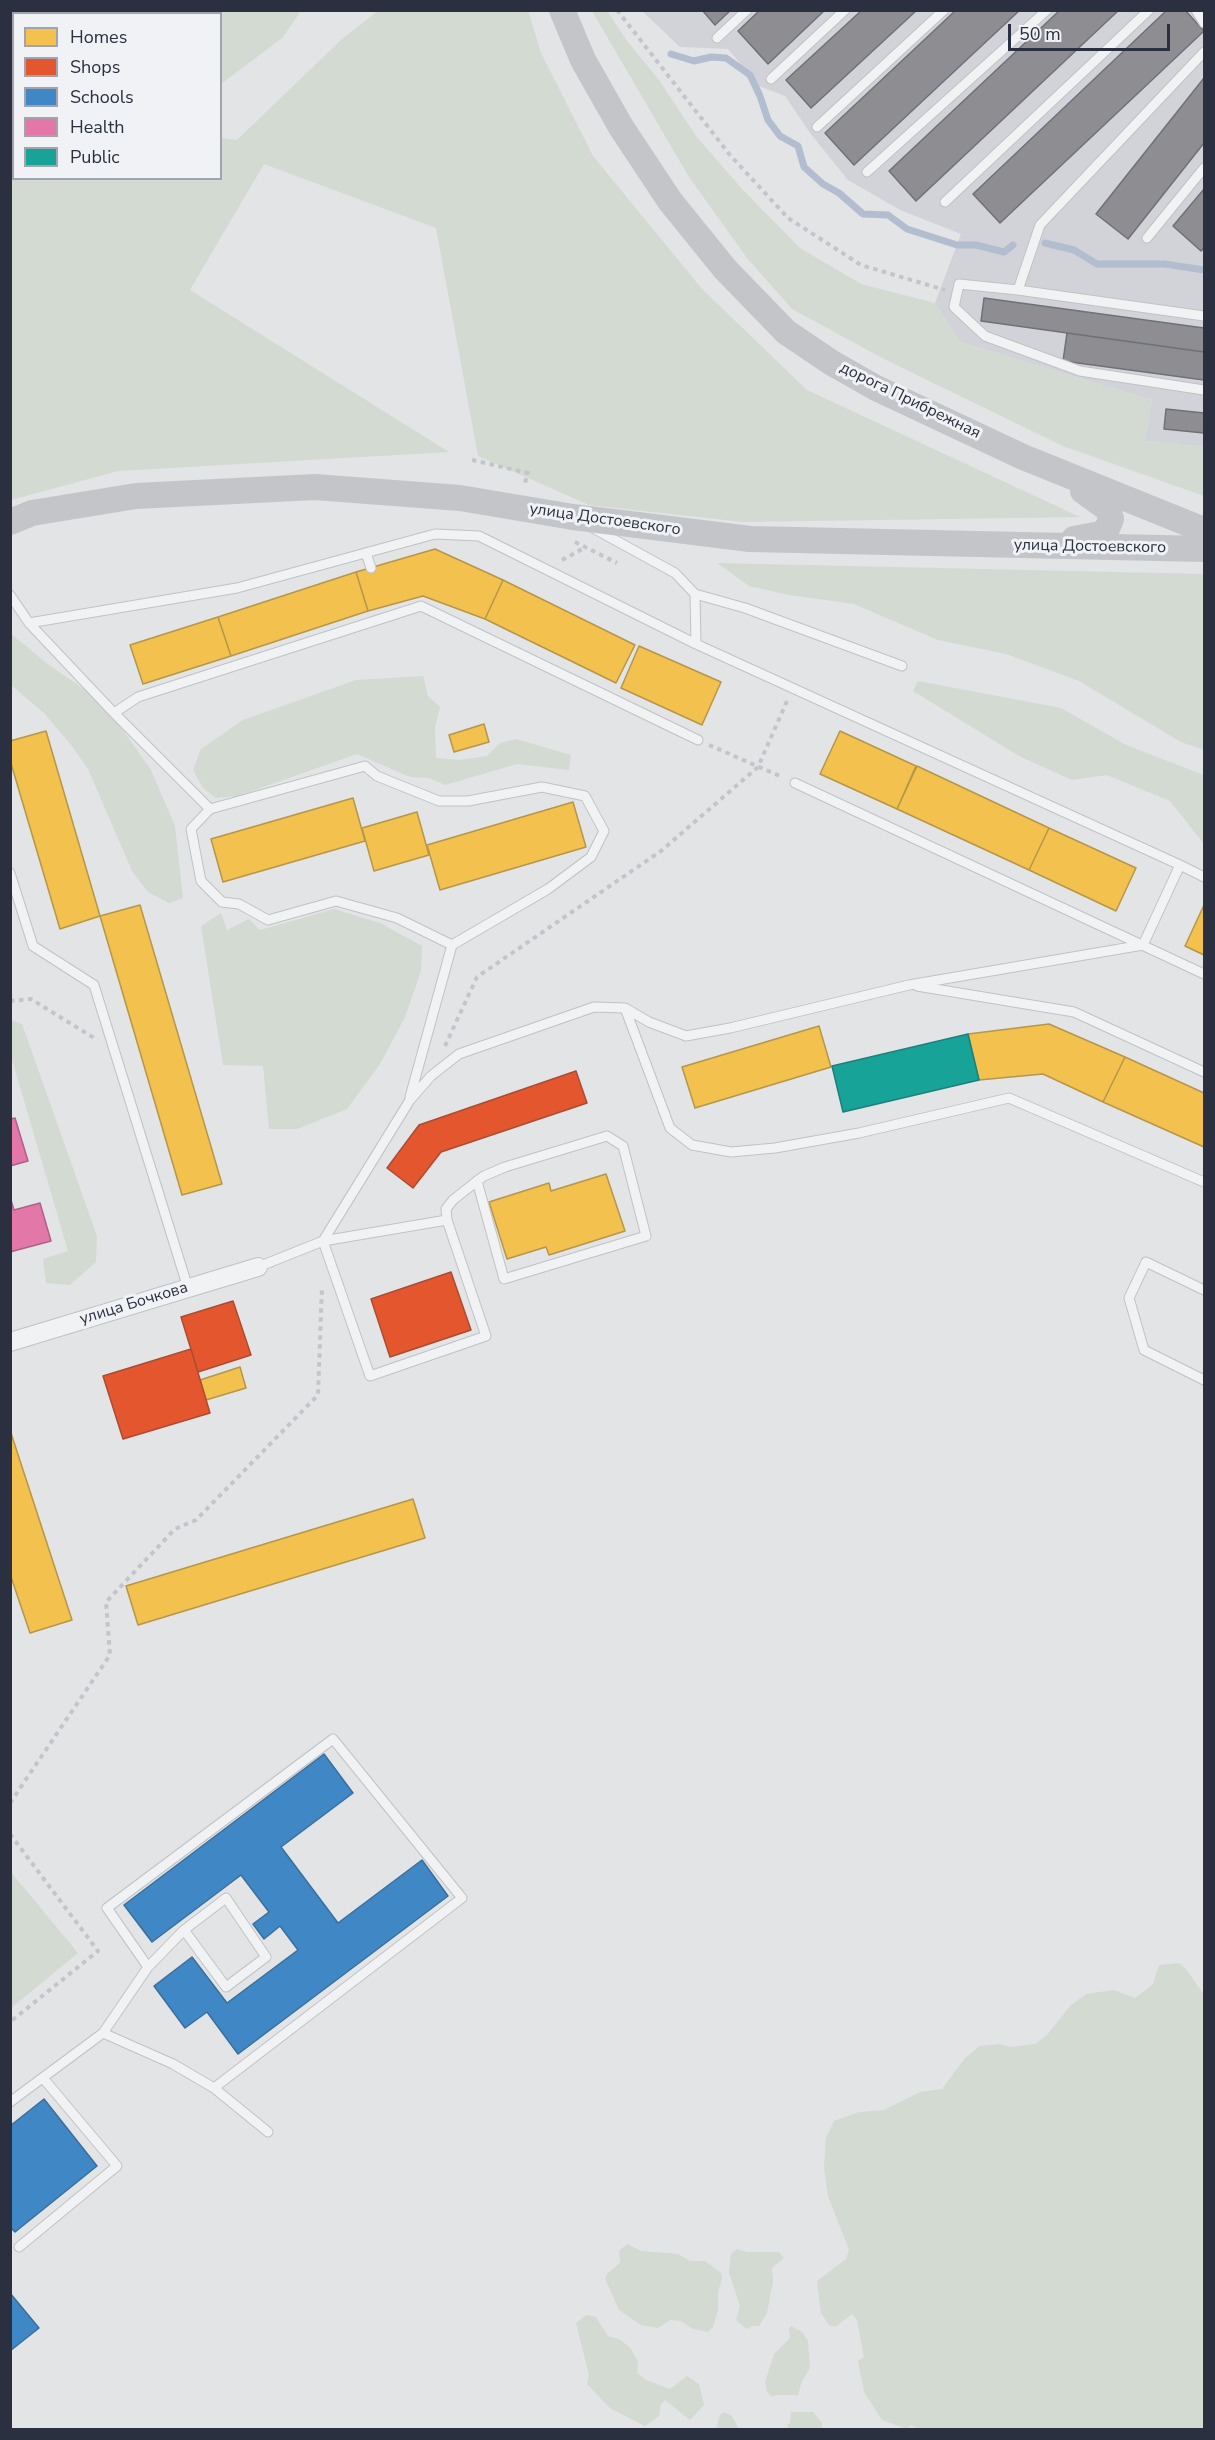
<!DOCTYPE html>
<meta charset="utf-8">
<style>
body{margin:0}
#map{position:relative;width:1215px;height:2440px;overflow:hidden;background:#e2e4e6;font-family:"Nunito Sans",sans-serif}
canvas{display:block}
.frame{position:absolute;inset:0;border:12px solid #2a303f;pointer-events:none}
.legend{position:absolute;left:12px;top:12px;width:210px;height:168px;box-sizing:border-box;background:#f0f2f6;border:2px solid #a1a4ad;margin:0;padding:8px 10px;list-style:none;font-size:18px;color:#2a303f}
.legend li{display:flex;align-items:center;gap:12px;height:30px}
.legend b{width:30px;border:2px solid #a1a4ad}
.scale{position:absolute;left:1008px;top:24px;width:162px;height:27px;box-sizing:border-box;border:3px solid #2a303f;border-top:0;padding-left:8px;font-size:18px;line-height:21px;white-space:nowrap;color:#2a303f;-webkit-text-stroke:4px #f0f2f6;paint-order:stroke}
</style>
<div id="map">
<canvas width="1215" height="2440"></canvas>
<div class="frame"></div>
<ul class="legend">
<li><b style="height:16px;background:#f2c14e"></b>Homes</li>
<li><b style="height:16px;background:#e4572e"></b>Shops</li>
<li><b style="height:16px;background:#3f88c5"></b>Schools</li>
<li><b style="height:16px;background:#e377a8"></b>Health</li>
<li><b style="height:16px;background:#17a398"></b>Public</li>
</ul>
<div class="scale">50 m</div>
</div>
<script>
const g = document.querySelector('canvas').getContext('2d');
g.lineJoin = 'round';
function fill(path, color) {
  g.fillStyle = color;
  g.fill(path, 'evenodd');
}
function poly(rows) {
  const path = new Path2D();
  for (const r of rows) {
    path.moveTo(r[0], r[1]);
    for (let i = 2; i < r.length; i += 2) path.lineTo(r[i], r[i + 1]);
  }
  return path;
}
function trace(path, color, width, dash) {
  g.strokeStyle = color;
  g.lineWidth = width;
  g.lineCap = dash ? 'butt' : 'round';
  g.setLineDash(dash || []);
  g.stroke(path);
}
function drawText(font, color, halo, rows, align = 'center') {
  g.font = font + ' "Nunito Sans",sans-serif';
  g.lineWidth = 6;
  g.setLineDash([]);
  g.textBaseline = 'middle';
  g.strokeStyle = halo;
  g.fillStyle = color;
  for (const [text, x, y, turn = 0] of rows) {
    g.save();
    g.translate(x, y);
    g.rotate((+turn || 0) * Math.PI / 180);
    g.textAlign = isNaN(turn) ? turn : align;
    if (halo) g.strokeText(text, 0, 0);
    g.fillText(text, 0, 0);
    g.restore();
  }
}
fill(poly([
 [642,11,1204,11,1204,447,1145,441,1152,400,960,342,935,303,961,234,900,210,848,180,810,133,785,96,759,86,728,49,680,47]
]), '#d1d3d9');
fill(poly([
 [528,10,541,53,593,156,702,289,807,390,1080,517,743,522,589,505,478,456,436,228,264,164,190,290,449,452,118,471,11,500,11,11,301,11,282,38,221,84,220,14,14,14,14,178,220,178,221,138,237,140,343,38,378,11],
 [592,11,607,11,627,41,659,80,696,136,742,189,800,248,861,284,935,303,960,342,1152,400,1145,441,1204,447,1204,496,1063,446,886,360,792,309,747,258,689,177],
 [717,563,1204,574,1204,750,1181,742,1079,681,1006,654,938,640,854,604,789,595,749,586],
 [10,633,49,665,104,703,151,770,175,826,183,898,169,903,148,892,132,871,88,769,72,746,44,713,11,685],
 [423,676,428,696,440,707,435,727,436,758,459,760,487,756,500,743,516,739,571,755,569,770,517,764,445,785,429,778,410,777,357,754,238,796,216,798,203,788,193,770,201,749,243,720,356,680],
 [918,681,1061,708,1126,745,1204,775,1204,844,1170,801,1107,775,1072,780,1019,756,913,691],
 [334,909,380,923,422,946,421,971,405,1017,380,1064,347,1109,297,1129,269,1129,263,1066,223,1065,201,926,221,913,227,930,249,919,260,930],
 [11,1020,22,1024,97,1236,96,1262,70,1285,46,1283,43,1259,68,1251,11,1056],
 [10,1871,78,1953,11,2008,10,2008],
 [1179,1963,1186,1969,1204,1995,1204,2429,919,2430,911,2425,907,2429,882,2420,864,2392,858,2361,864,2357,857,2320,852,2314,835,2327,829,2325,821,2313,817,2281,846,2259,849,2250,828,2196,824,2167,826,2138,834,2121,859,2112,884,2110,920,2092,942,2089,965,2058,980,2046,1000,2044,1010,2047,1035,2044,1047,2035,1070,2006,1086,1994,1114,1990,1135,1998,1153,1984,1159,1965],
 [627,2244,641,2251,678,2254,690,2261,705,2261,721,2273,722,2278,718,2292,718,2310,713,2327,708,2332,693,2329,681,2321,670,2320,658,2328,641,2325,619,2310,605,2279,607,2274,620,2263,619,2251],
 [737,2249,747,2252,779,2252,784,2258,772,2268,773,2281,767,2313,759,2326,752,2326,747,2329,736,2320,740,2306,729,2273,731,2254],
 [586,2315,596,2317,608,2336,621,2340,631,2349,638,2362,637,2373,646,2380,670,2389,687,2376,699,2384,704,2405,690,2420,665,2400,661,2404,659,2416,645,2426,610,2408,587,2384,589,2375,576,2323],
 [791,2326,802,2332,808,2341,810,2368,802,2381,798,2395,775,2395,772,2397,767,2391,765,2382,774,2354,790,2338,789,2328],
 [724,2412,732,2416,739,2429,716,2429,720,2415],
 [791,2412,813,2412,822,2423,822,2429,789,2429,787,2425,790,2423]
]), '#d2dad2');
const homes = poly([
 [435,549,503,580,485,619,423,596,368,611,356,572,435,549],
 [356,572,368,611,231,656,218,617,356,572],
 [503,580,635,645,616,683,485,619,503,580],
 [218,617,231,656,143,684,130,645,218,617],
 [639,646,721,682,702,725,621,688,639,646],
 [484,724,489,742,454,752,449,735,484,724],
 [46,731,100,916,60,929,10,760,10,741,46,731],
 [840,731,916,766,897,809,820,774,840,731],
 [917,766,1049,828,1029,870,897,809,917,766],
 [353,798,365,841,223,882,211,839,353,798],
 [573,802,586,847,440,890,427,845,573,802],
 [417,812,429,855,374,871,362,828,417,812],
 [1049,828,1136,868,1116,911,1029,870,1049,828],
 [140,905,222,1184,182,1195,100,916,140,905],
 [1204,905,1204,955,1185,946,1204,905],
 [1049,1024,1125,1057,1103,1102,1043,1074,979,1080,968,1034,1049,1024],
 [819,1026,831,1067,695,1108,682,1067,819,1026],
 [1125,1057,1204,1093,1204,1147,1103,1102,1125,1057],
 [606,1174,625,1231,549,1255,546,1247,507,1259,489,1202,549,1183,551,1191,606,1174],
 [240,1367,246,1388,206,1400,200,1380,240,1367],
 [10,1430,72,1620,30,1633,10,1574,10,1430],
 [413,1499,425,1538,138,1625,126,1586,413,1499]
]);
fill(homes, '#f2c14e');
trace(homes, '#b6964a', 1.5);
const shops = poly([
 [576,1071,587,1103,441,1152,413,1188,387,1168,419,1125,576,1071],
 [451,1272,471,1330,390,1357,371,1299,451,1272],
 [233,1301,251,1355,198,1372,181,1317,233,1301],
 [191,1349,210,1413,123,1439,103,1376,191,1349]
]);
fill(shops, '#e4572e');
trace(shops, '#ac4b33', 1.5);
const schools = poly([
 [324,1754,353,1793,281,1847,338,1923,422,1860,448,1896,238,2054,207,2012,185,2028,154,1986,192,1957,227,2003,298,1950,280,1926,264,1939,253,1924,269,1912,241,1875,152,1942,124,1905,324,1754],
 [44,2099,97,2166,15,2232,10,2227,10,2126,44,2099],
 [10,2293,39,2328,10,2351,10,2293]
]);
fill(schools, '#3f88c5');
trace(schools, '#396e9d', 1.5);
const health = poly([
 [15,1118,28,1161,10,1166,10,1119,15,1118],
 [10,1197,14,1210,40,1203,51,1241,10,1252,10,1197]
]);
fill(health, '#e377a8');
trace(health, '#ac6288', 1.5);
const public = poly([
 [968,1034,979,1080,843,1112,832,1066,968,1034]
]);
fill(public, '#17a398');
trace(public, '#1d807d', 1.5);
const industry = poly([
 [702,10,731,10,715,25,702,10],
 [760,10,825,10,768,64,738,31,760,10],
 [862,10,917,10,811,108,786,80,862,10],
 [956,10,1020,10,854,165,825,133,956,10],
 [1060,10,1119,10,916,201,889,171,1060,10],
 [1167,10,1185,10,1204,31,1000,223,973,194,1167,10],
 [1204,78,1204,143,1128,239,1096,214,1204,78],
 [1204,189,1204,248,1201,251,1173,226,1204,189],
 [984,298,1204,328,1204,352,981,321,984,298],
 [1067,333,1204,352,1204,380,1063,361,1067,333],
 [1166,409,1204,413,1204,433,1164,429,1166,409]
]);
fill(industry, '#8d8d92');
trace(industry, '#6f7179', 1.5);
trace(poly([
 [671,54,694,61,711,57,726,58,750,75,760,96,768,120,780,136,798,146,804,167,823,184,839,193,863,214,888,215,907,229,957,245,976,245,1004,252,1013,245],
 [1045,243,1074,250,1097,264,1165,264,1204,270]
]), '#b2bed0', 7);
const lane = poly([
 [1196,10,1204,23],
 [717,38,747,10],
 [1204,52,1040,225,1018,290,1204,316],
 [771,79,845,10],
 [817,127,944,10],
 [867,172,1047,10],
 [945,202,1149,10],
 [1147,238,1204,168],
 [1018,290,959,284,954,307,985,336,1080,371,1204,390],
 [593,528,675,573,695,594,696,644],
 [366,553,371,568],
 [695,594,745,608,902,666],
 [10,595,29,623,114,713,138,697,421,606,698,740],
 [29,623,237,588,435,534,479,536,696,644,1180,865],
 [114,713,210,809,365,766,377,776,439,801,468,801,542,787,585,796,604,831,591,857,548,889,452,945,410,1097],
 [795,783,1204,974],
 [210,809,191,829,201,881,222,902,239,904,268,920,336,901,397,918,452,945],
 [10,873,33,946,94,985,188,1288],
 [917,986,1074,1012,1204,1072],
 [625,1008,670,1128,692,1145,731,1152,775,1148,859,1133,1009,1098,1204,1182],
 [323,1241,410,1100,431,1076,459,1054,594,1007,625,1008,649,1022,686,1036,730,1028,909,985,1143,945,1180,865,1204,877],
 [323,1241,370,1376,486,1336,447,1220],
 [258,1267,323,1241,447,1220,446,1209,453,1200,477,1181,484,1176,505,1167,607,1136,623,1146,646,1236,504,1279,477,1181],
 [1204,1290,1146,1262,1129,1298,1144,1350,1204,1380],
 [148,1967,107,1908,333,1739,462,1898,214,2088],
 [103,2033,173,2064,214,2088,268,2132],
 [10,2102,103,2033,148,1967,184,1930,226,1898,266,1957,226,1987,184,1930],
 [19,2247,117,2166,43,2078]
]);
const street = poly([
 [10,1342,258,1267]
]);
trace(lane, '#c0c2c4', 11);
trace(street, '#c0c2c4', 20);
trace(poly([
 [617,10,730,155,788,218,861,265,945,290],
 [472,460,528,473,524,486],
 [575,542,617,563],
 [562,560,584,548],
 [709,745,782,777],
 [10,1001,31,999,94,1038],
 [445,1046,477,977,661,851,758,767,787,701],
 [10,1803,110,1655,106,1602,175,1529,196,1520,318,1395,322,1287],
 [10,1834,98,1951,10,2022]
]), '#c4c5ca', 4, [4.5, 4.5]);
trace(lane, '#f1f2f4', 9);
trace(street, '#f1f2f4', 18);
trace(poly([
 [562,10,583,60,621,127,670,201,725,269,786,332,832,363,876,388,1023,457,1204,530],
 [10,522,32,513,136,496,315,487,460,498,573,517,750,539,1204,549],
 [1074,539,1100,534,1107,529,1111,519,1108,509,1083,491]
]), '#c3c5c8', 26);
drawText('16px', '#2a303f', '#f0f2f6', [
 ["дорога Прибрежная",910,401,26],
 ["улица Достоевского",605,520,8],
 ["улица Достоевского",1090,547,1],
 ["улица Бочкова",134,1304,-17]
]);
</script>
